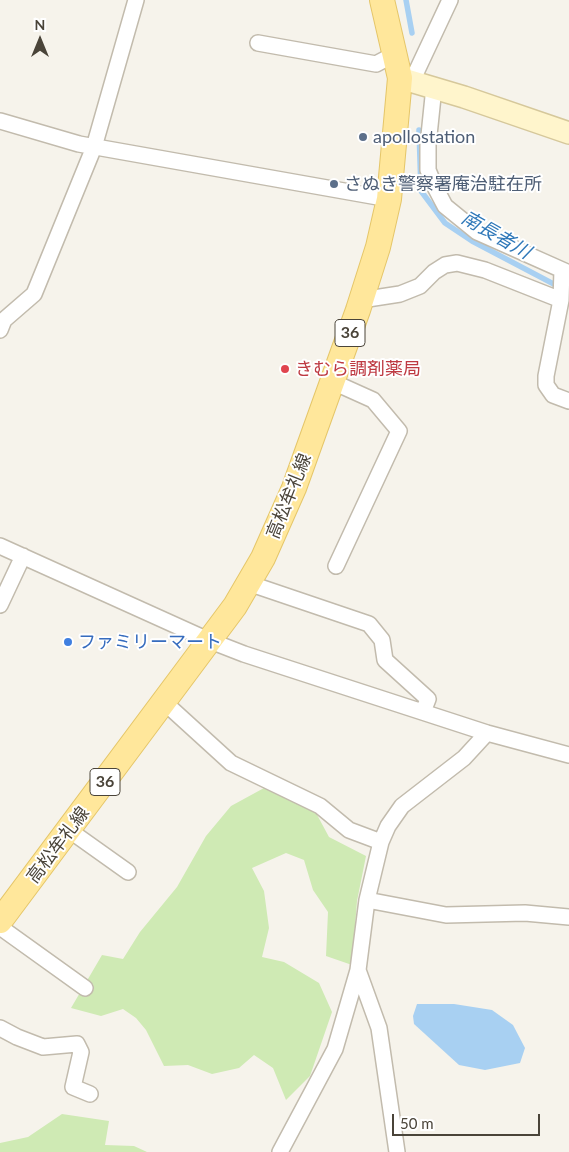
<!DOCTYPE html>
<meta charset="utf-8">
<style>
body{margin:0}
#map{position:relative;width:569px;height:1152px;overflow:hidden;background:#f6f3eb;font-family:Lato,sans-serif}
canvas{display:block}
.north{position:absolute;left:15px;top:15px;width:50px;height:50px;-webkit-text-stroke:4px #fff;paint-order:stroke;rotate:0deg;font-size:14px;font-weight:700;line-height:20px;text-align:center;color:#4a4439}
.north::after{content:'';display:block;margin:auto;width:18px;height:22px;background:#4a4439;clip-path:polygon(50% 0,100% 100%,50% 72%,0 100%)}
.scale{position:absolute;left:392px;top:1114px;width:148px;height:22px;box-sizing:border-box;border:2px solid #4a4439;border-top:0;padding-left:6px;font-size:15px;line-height:18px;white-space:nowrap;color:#4a4439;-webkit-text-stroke:4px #fff;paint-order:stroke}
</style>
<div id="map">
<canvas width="569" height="1152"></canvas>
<div class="north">N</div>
<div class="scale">50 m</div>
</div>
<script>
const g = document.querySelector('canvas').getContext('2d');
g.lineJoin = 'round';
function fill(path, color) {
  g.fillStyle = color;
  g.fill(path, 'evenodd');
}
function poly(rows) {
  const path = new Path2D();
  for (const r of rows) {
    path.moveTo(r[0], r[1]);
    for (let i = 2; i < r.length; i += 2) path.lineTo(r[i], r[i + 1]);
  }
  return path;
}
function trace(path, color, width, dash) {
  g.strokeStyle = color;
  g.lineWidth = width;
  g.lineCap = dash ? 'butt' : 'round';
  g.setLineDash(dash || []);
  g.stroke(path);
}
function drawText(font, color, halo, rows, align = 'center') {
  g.font = font + ' Lato,"Noto Sans JP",sans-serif';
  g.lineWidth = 4;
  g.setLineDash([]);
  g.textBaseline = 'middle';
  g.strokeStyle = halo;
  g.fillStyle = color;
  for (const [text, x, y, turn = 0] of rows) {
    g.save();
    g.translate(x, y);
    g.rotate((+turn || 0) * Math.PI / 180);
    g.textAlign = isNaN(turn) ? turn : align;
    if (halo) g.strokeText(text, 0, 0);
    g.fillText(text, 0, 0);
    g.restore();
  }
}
fill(poly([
 [264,788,315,811,329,837,366,856,357,901,352,965,326,956,328,912,313,890,304,860,286,853,252,868,264,891,269,928,262,957,284,962,319,983,332,1012,310,1076,286,1100,273,1068,254,1055,239,1068,212,1074,188,1065,164,1066,146,1030,136,1018,123,1009,101,1016,71,1008,102,955,123,959,140,932,177,887,206,836,231,806],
 [62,1114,109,1121,105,1145,134,1146,147,1152,0,1152,0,1143,28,1137]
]), '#cfeab4');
fill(poly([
 [417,1004,454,1004,492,1010,513,1025,525,1048,520,1063,485,1070,459,1065,414,1024,413,1016]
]), '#a8d0f2');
trace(poly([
 [406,0,412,33],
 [419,130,421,191,445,223,472,241,569,292]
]), '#a8d0f2', 5.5);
const street = poly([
 [258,43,376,64,395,54],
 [412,81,450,0],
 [434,87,428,145,428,170,435,187,445,206,477,232,569,273],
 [0,121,79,144,389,199],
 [361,300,400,294,420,286,434,272,445,265,457,263,485,270,561,300,546,376,546,385,553,395,569,401],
 [561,300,562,270],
 [0,330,4,320,34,294,94,147,136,0],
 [333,382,373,400,399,431,336,566],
 [0,546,208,640,244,654,487,733,569,755],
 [248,583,369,624,382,640,385,660,428,699,423,712],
 [0,605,23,556],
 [164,702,231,763,320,806,349,830,381,842],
 [69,830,128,872],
 [367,900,446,915,525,913,569,917],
 [0,927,85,988],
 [0,1028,17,1037,43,1047,77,1044,81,1052,73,1087,90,1094],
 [280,1152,335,1049,358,970],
 [397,1152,379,1028,358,970,367,900,381,842,388,826,402,806,464,758,487,733]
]);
const secondary = poly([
 [400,78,464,97,569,133]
]);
const primary = poly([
 [0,921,235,606,263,558,294,488,358,310,378,247,389,199,400,78,382,0]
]);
trace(street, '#c2bbad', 18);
trace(secondary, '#d6c89b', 24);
trace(primary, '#e5c669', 26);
trace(street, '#fff', 15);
trace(secondary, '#fff5cc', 21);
trace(primary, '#ffe79b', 24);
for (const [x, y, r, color] of [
 [363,137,5,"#5c6f8a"],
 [334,184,5,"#5c6f8a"],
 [285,369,5,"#e0444e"],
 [68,642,5,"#3f7fe0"]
]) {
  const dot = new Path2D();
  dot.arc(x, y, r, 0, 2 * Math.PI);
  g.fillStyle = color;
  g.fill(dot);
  trace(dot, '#fff', 2);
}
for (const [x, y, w] of [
 [350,333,30],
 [105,782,30]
]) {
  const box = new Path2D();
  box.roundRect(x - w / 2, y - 13.5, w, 27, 4);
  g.fillStyle = '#fff';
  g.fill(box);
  trace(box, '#4a4439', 1);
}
drawText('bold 16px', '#4a4439', null, [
 ["36",350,333],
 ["36",105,782]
]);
drawText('18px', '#4e5e75', '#fff', [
 ["apollostation",373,137],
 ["さぬき警察署庵治駐在所",344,184]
], 'left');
drawText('18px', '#be3a42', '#fff', [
 ["きむら調剤薬局",295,369]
], 'left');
drawText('18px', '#4a4439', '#fff', [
 ["高松牟礼線",289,496,-68],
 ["高松牟礼線",58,845,-53]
]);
drawText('18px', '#366cbe', '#fff', [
 ["ファミリーマート",78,642]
], 'left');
drawText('italic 19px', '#2f78b9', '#fff', [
 ["南長者川",496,235,30]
]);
</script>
